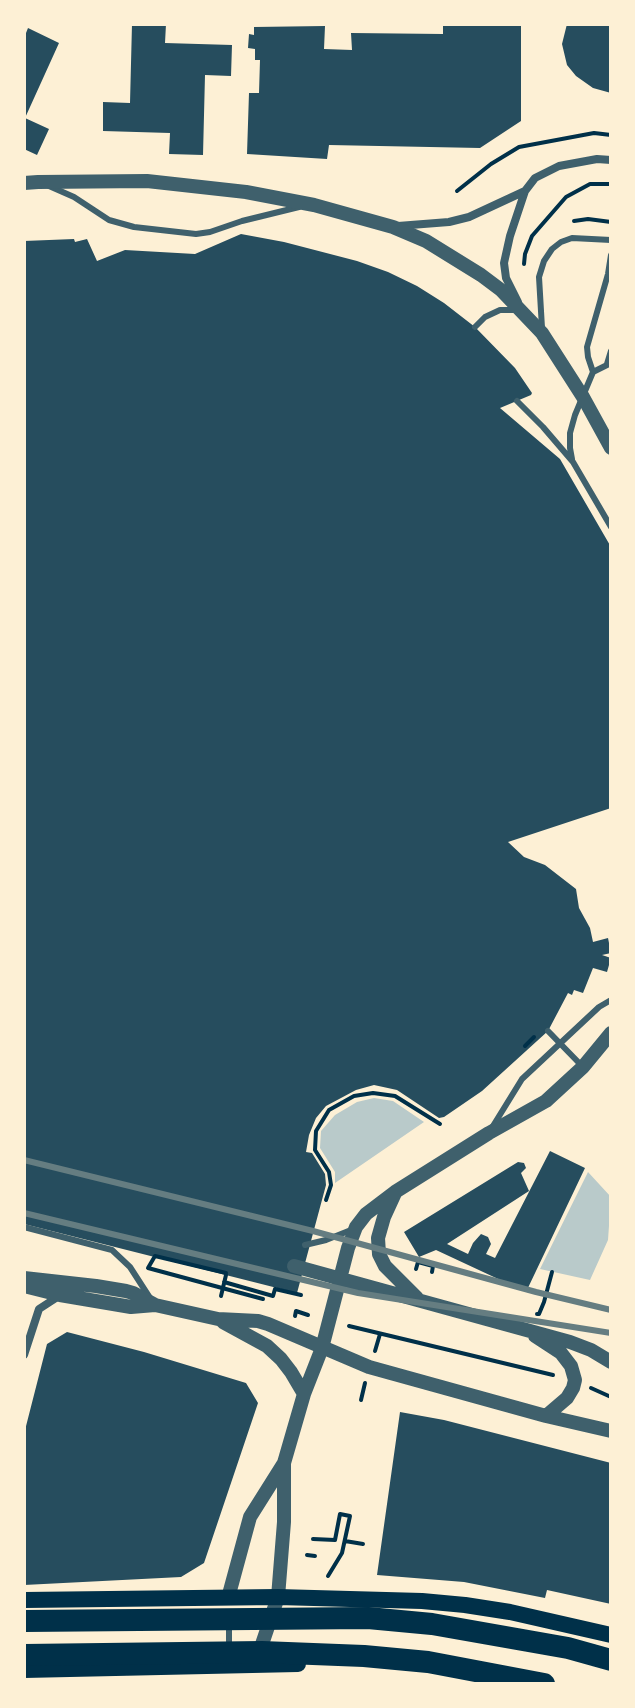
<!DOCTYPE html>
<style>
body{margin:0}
#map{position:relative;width:635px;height:1708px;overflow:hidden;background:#fdf0d5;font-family:Barlow,sans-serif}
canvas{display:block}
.frame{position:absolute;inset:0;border:26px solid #fdf0d5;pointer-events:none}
</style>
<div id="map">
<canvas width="635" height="1708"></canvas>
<div class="frame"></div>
</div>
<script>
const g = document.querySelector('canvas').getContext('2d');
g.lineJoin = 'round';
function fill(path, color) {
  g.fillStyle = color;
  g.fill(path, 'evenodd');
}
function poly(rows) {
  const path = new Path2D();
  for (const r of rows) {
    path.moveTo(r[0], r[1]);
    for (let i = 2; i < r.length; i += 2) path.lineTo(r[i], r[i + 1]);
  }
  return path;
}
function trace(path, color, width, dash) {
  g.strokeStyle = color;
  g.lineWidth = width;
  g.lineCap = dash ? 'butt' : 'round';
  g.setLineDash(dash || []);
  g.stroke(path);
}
fill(poly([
 [374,1098,393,1101,424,1122,335,1183,335,1172,320,1148,321,1131,335,1115,357,1102],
 [588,1172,611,1197,608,1240,590,1280,540,1269]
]), '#b9caca');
fill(poly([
 [132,24,166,24,165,43,232,45,231,76,205,75,203,155,169,154,170,133,103,131,103,102,130,103],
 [463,24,521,24,521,121,480,148,329,145,327,159,247,154,249,93,259,93,260,60,255,60,255,49,248,48,249,34,254,35,254,27,325,26,324,49,352,50,351,33,443,34,443,25],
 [567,24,611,24,611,93,593,88,576,76,567,65,562,44],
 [28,28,59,43,25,118,49,129,37,155,24,149,24,38],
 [241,234,284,242,357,261,388,272,417,286,444,303,475,327,515,368,532,393,531,395,500,408,560,459,611,547,611,808,508,842,524,857,545,865,576,889,579,908,590,928,593,942,608,938,611,953,602,955,611,958,607,972,593,968,583,993,574,990,572,995,568,993,548,1031,482,1091,444,1117,439,1118,397,1090,374,1085,356,1090,326,1106,316,1118,309,1135,306,1152,312,1153,325,1174,326,1185,297,1293,24,1224,24,241,74,239,75,242,87,239,97,261,125,250,195,254],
 [550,1151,585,1168,526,1292,436,1250,419,1257,404,1232,518,1162,524,1163,526,1168,521,1173,529,1191,447,1244,468,1254,473,1243,481,1234,488,1237,491,1244,486,1254,495,1258],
 [67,1332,144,1352,246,1383,258,1403,204,1563,181,1577,24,1585,24,1434,47,1344],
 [400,1412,444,1420,611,1463,611,1604,547,1590,545,1598,464,1582,377,1575]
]), '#264d5e');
trace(poly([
 [457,191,491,164,519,147,594,133,611,135],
 [574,221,588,219,611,222],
 [524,264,525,254,532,236,566,197,590,184,611,184],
 [525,1046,534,1037],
 [326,1200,331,1185,329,1172,315,1150,316,1131,329,1110,354,1096,373,1093,395,1096,440,1124],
 [416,1269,418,1262,433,1266,432,1272],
 [226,1273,155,1256,148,1268,263,1299],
 [224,1282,273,1296,275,1289,301,1295],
 [221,1296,226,1275],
 [537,1314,539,1314,544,1302,552,1272],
 [295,1316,296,1311,308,1315],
 [349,1326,553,1375],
 [375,1351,380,1334],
 [591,1388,611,1397],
 [361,1400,365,1383],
 [313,1539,335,1540,340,1514,350,1516,342,1553,328,1576],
 [345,1541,363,1544],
 [307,1555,315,1556]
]), '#003049', 4);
trace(poly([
 [49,186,74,197,109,220,134,227,196,234,210,232,242,221,299,207],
 [475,327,485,317,500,310,518,310],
 [542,328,539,277,544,261,552,249,561,242,572,238,611,240],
 [607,364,611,351],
 [593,372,588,357,587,347,608,274,611,255],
 [517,401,543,427,573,462,611,527],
 [572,459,570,448,570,433,575,415,593,372,611,363],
 [548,1031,582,1066],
 [493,1126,522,1079,599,1007,611,1000],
 [24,1227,112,1250,130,1267,150,1298],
 [305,1245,326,1240,351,1230],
 [229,1624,229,1649]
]), '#3f606c', 6);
trace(poly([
 [398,226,449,222,469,217,525,191],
 [518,302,506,278,504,263,510,236,525,191,535,178,559,166,597,159,611,160],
 [24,1355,39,1309,59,1296]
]), '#3f606c', 8);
trace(poly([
 [24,183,38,182,147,181,246,192,314,205,393,227,426,241,481,275,501,290,542,333,583,397,611,448],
 [395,1193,384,1217,378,1238,379,1254,385,1266,417,1298],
 [294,1266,570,1342,591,1350,611,1362],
 [24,1278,96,1286,126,1291,133,1293,155,1305,218,1319,258,1321,268,1324,369,1367,546,1416,611,1431],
 [24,1286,60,1295,131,1307,155,1305],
 [223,1322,267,1346,281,1359,291,1372,304,1394],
 [535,1336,561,1353,571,1366,575,1380,573,1388,567,1398,546,1416],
 [228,1598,250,1517,284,1463],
 [258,1656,278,1597,284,1522,284,1463,304,1394,322,1348,348,1248,356,1227,366,1214,395,1192,489,1133,546,1101,583,1067,611,1033]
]), '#3f606c', 14);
trace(poly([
 [24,1600,278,1597,422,1601,465,1605,510,1612,611,1635],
 [24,1670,298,1664]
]), '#003049', 16);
trace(poly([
 [24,1621,368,1618,432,1624,568,1648,611,1660],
 [24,1655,262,1652,364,1656,428,1662,544,1684]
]), '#003049', 22);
trace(poly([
 [24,1160,313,1231,536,1292,611,1310],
 [24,1213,358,1293,611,1333]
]), '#657d81', 6);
</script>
